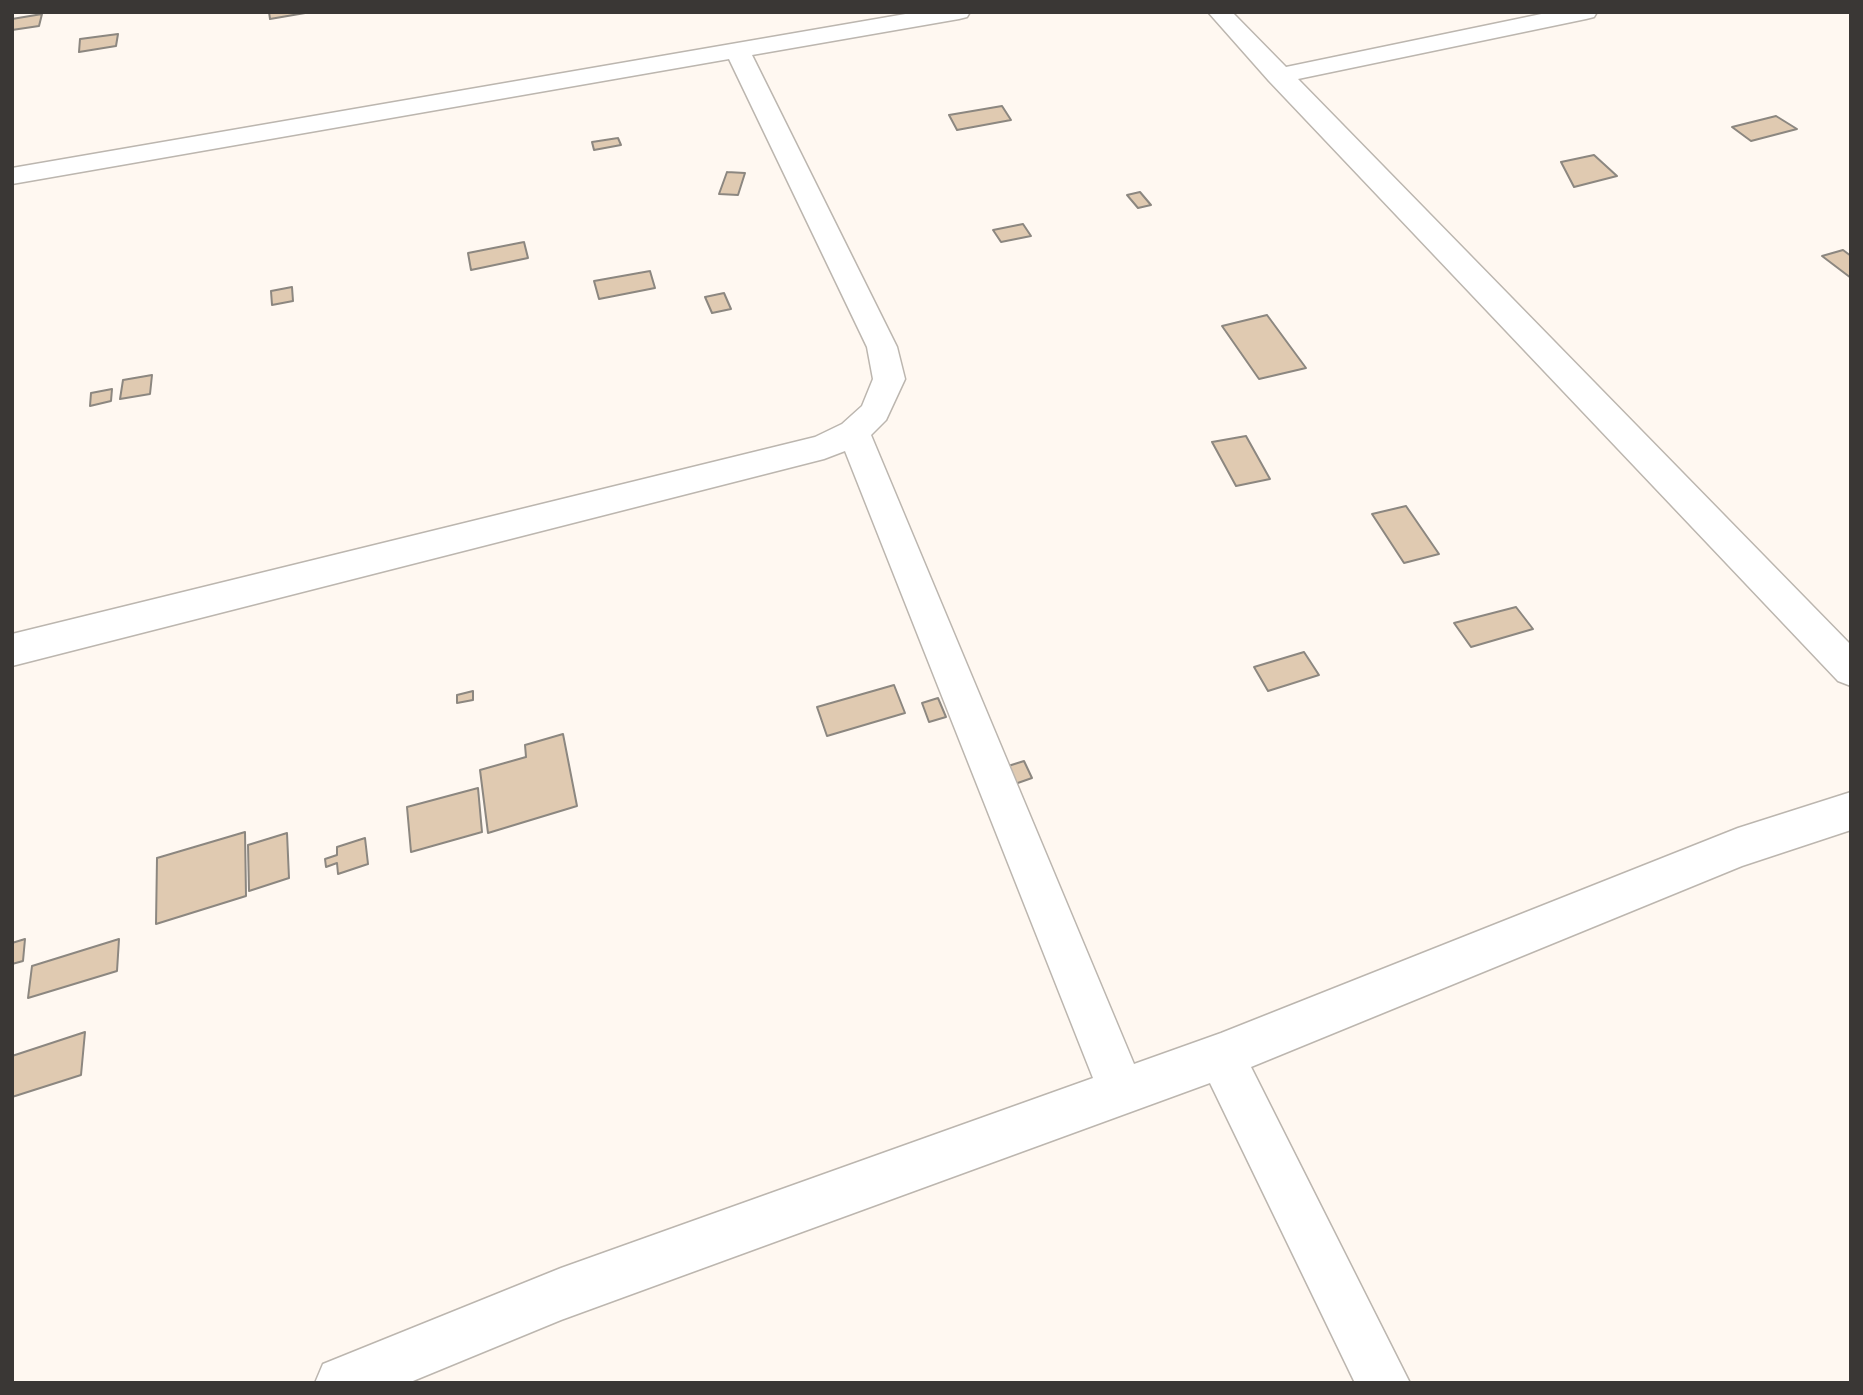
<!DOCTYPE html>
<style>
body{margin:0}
#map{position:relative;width:1863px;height:1395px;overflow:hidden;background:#fff8f1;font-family:Ubuntu,sans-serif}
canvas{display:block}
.frame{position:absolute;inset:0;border:14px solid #3a3735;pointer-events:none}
</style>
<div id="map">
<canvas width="1863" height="1395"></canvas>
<div class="frame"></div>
</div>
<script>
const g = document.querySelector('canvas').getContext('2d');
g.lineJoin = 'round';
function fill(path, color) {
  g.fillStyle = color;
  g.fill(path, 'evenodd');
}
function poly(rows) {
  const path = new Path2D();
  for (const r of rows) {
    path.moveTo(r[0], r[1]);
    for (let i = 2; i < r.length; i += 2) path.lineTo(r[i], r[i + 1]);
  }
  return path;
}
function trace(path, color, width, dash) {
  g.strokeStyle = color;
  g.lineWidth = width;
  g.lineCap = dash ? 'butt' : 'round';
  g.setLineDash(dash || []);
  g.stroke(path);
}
const building = poly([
 [269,12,311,12,270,19,269,12],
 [42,14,39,26,12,30,12,19,42,14],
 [118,34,116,46,79,52,80,39,118,34],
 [1002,106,1011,120,957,130,949,115,1002,106],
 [1776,116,1797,129,1751,141,1732,127,1776,116],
 [618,138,621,145,594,150,592,142,618,138],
 [1594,155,1617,176,1574,187,1561,162,1594,155],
 [727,172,745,173,738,195,719,194,727,172],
 [1140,192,1151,205,1138,208,1127,195,1140,192],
 [1023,224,1031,236,1001,242,993,230,1023,224],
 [524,242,528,258,471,270,468,253,524,242],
 [1843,250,1851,256,1851,278,1822,256,1843,250],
 [650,271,655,288,599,299,594,281,650,271],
 [292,287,293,301,272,305,271,291,292,287],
 [724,293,731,309,712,313,705,297,724,293],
 [1267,315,1306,368,1259,379,1222,326,1267,315],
 [152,375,150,394,120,399,123,380,152,375],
 [112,389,111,401,90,406,91,393,112,389],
 [1246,436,1270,479,1236,486,1212,442,1246,436],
 [1406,506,1439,554,1404,563,1372,514,1406,506],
 [1516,607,1533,629,1471,647,1454,623,1516,607],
 [1304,652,1319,675,1268,691,1254,667,1304,652],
 [894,685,905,713,827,736,817,707,894,685],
 [473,691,473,700,457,703,457,695,473,691],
 [938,698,946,717,929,722,922,703,938,698],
 [563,734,577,806,488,833,480,770,526,757,525,745,563,734],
 [1024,761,1032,778,1012,785,1005,767,1024,761],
 [478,788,482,832,411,852,407,807,478,788],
 [245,832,246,896,156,924,157,858,245,832],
 [287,833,289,878,249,891,248,845,287,833],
 [365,838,368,864,338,874,337,863,326,867,325,859,337,855,337,847,365,838],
 [25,939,23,961,12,964,12,943,25,939],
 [119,939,117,971,28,998,32,966,119,939],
 [85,1032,81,1075,12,1097,12,1056,85,1032]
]);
fill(building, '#e0cab1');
trace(building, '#8c8780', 2);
const minor = poly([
 [917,12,970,12,967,17,959,19,752,55,897,347,905,379,886,420,871,435,1134,1064,1221,1033,1738,828,1851,792,1851,830,1742,866,1251,1067,1410,1383,1355,1383,1210,1083,561,1320,408,1383,315,1383,323,1364,561,1268,1093,1078,845,451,824,459,12,666,12,634,815,437,842,424,862,406,873,379,867,347,729,59,12,184,12,168,917,12],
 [1208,12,1232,12,1286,67,1551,12,1597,12,1594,17,1586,19,1298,79,1851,645,1851,686,1838,681,1269,81,1208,12]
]);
trace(minor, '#bcb6af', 3);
fill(minor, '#fff');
</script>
